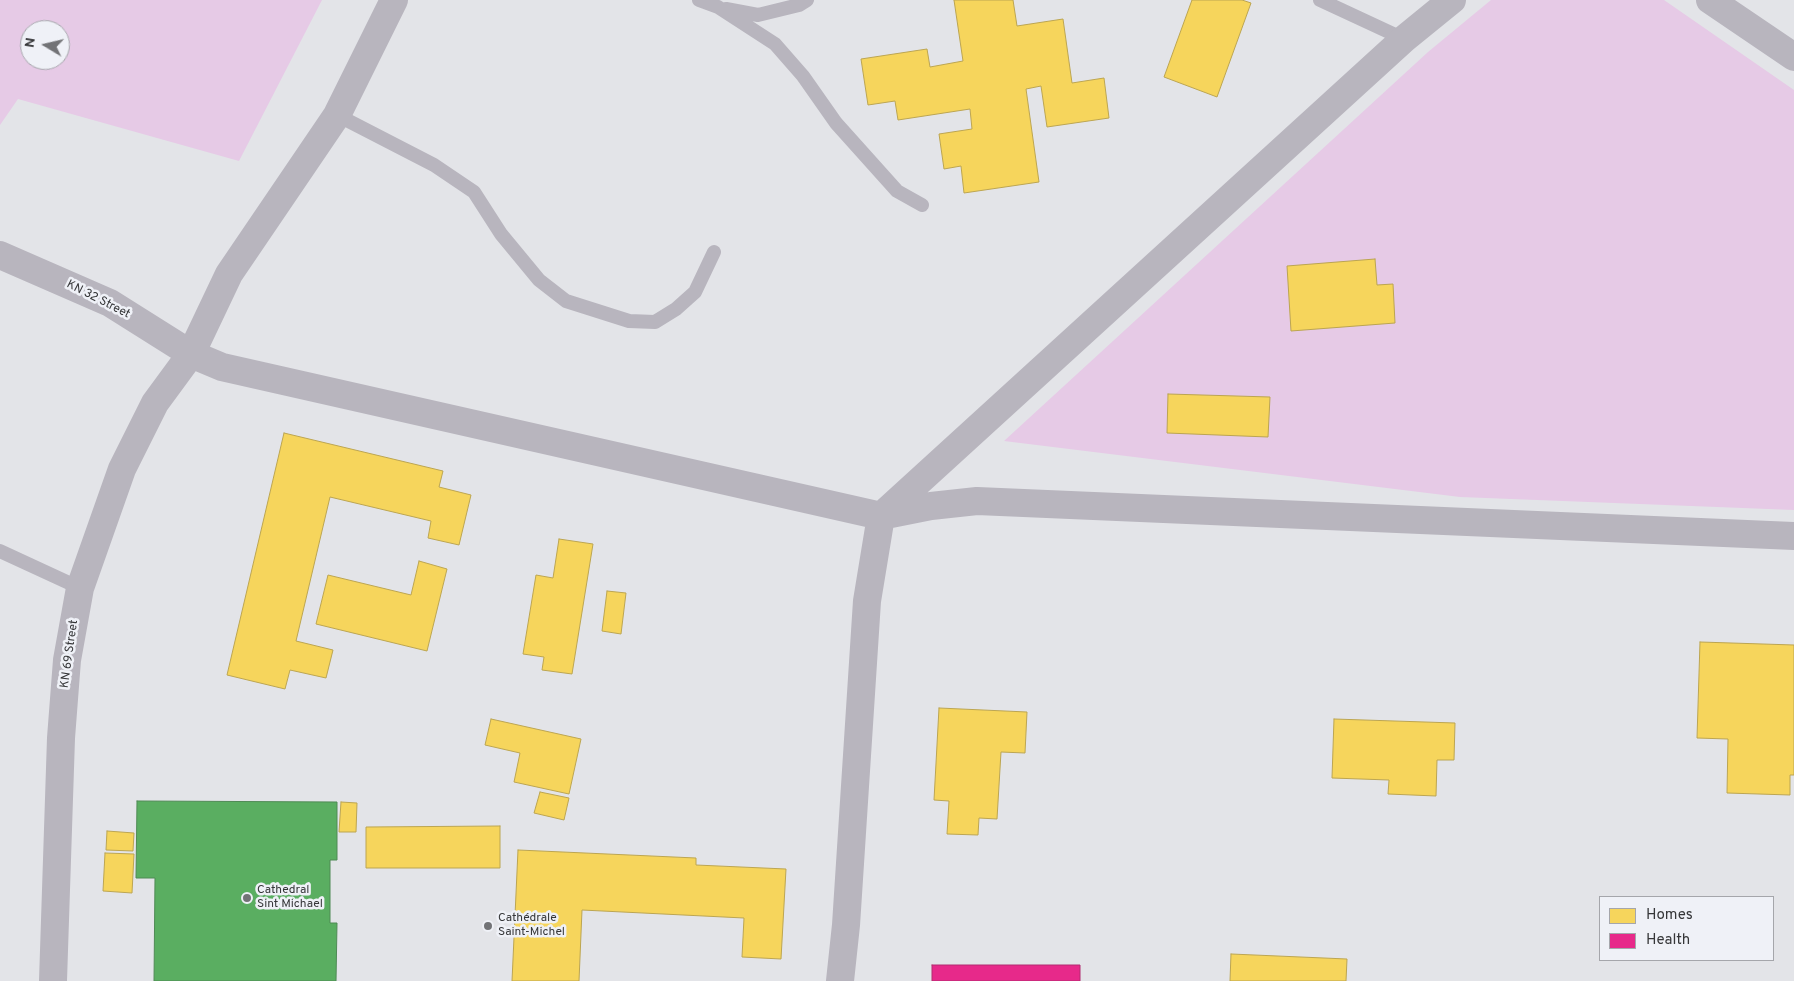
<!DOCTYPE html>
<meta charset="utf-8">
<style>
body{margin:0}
#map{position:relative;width:1794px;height:981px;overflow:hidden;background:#e3e4e8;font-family:Overpass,sans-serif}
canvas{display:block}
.legend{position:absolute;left:1599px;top:896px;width:175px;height:65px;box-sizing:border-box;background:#eff1f7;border:1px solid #a5a6ab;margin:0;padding:6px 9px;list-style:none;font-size:15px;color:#353638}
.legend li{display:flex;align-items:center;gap:10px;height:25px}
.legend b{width:25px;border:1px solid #a5a6ab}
.north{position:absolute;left:20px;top:20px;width:50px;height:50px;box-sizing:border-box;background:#eff1f7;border:1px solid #a5a6ab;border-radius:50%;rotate:279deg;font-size:14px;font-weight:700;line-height:20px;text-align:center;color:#353638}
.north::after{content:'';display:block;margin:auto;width:18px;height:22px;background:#727376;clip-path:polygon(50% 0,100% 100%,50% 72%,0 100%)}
</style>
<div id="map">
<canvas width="1794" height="981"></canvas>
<ul class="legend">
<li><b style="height:14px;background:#f6d55c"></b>Homes</li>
<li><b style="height:14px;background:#e7298a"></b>Health</li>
</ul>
<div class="north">N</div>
</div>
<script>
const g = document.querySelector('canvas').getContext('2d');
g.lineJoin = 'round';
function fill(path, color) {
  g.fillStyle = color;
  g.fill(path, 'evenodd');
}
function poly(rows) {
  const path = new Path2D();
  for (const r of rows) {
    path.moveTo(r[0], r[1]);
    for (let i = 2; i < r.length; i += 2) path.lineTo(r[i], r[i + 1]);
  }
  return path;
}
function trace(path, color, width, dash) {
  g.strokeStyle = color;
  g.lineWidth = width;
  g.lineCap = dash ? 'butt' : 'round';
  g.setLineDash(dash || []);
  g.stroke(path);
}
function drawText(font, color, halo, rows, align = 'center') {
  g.font = font + ' Overpass,sans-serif';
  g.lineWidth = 5;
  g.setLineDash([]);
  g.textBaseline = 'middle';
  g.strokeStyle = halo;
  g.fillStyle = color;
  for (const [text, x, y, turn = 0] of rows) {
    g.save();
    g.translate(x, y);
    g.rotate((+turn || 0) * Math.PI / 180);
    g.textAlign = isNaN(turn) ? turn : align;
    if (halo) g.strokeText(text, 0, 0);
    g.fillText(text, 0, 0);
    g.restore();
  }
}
fill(poly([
 [0,0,322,0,239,161,18,99,0,125],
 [30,30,60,30,60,60,30,60],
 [1491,0,1664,0,1794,90,1794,510,1460,497,1004,441,1428,52]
]), '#e6cae6');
const homes = poly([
 [954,0,1013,0,1017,26,1063,19,1072,83,1104,78,1109,118,1047,127,1041,86,1026,89,1039,182,964,193,961,166,944,169,939,134,972,129,970,109,898,120,895,101,868,105,861,59,927,49,930,67,963,61,954,0],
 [1192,0,1242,0,1251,3,1217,97,1164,77,1192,0],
 [1375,259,1377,285,1393,284,1395,323,1291,331,1287,266,1375,259],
 [1168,394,1270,397,1268,437,1167,433,1168,394],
 [284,433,443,471,439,487,471,495,459,545,428,538,431,521,330,497,296,641,333,650,326,678,290,670,285,689,227,675,284,433],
 [559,539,593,544,572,674,542,670,544,657,523,654,536,575,553,578,559,539],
 [419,561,447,569,427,651,316,624,328,575,411,595,419,561],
 [607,591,626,593,621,634,602,631,607,591],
 [1700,642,1794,645,1794,775,1790,775,1790,795,1727,793,1728,739,1697,738,1700,642],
 [939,708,1027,712,1025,753,1001,752,997,819,979,818,978,835,947,834,949,801,934,800,939,708],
 [491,719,581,739,569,794,514,782,520,753,485,745,491,719],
 [1334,719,1455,723,1454,760,1437,760,1436,796,1388,794,1389,780,1332,778,1334,719],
 [540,792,569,798,564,820,534,813,540,792],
 [341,802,357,803,356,832,339,832,341,802],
 [500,826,500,868,366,868,366,827,500,826],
 [107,831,134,833,133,851,106,850,107,831],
 [518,850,696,858,696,865,786,869,781,959,742,957,744,918,582,910,579,981,512,981,518,850],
 [105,853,134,854,132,893,103,891,105,853],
 [1231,954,1347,959,1346,981,1230,981,1231,954]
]);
fill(homes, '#f6d55c');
trace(homes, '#bca551', 1);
const health = poly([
 [932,965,1080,965,1080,981,932,981,932,965]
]);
fill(health, '#e7298a');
trace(health, '#b22d71', 1);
const public = poly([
 [137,801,337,802,337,860,330,860,330,923,337,923,336,981,154,981,155,878,136,878,137,801]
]);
fill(public, '#5aae61');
trace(public, '#4f8a55', 1);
trace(poly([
 [699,0,718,7,775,44,803,76,836,123,897,191,922,205],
 [1320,0,1404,39],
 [726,9,758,15,799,5,807,0],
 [337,115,434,165,474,192,501,234,539,280,566,301,629,321,655,322,676,309,695,292,714,252],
 [0,551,80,588]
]), '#b8b5be', 14);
trace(poly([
 [1710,0,1794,57],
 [0,255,110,303,191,354,222,367,881,516,931,506,977,501,1794,536],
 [53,981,61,738,67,660,80,588,122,469,155,403,191,354,229,274,337,115,394,0],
 [840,981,846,925,867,601,881,516,1404,39,1452,0]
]), '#b8b5be', 28);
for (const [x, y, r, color] of [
 [247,898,5,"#727376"],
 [488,926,5,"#727376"]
]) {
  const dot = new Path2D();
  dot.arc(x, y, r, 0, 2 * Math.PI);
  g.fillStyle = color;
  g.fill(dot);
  trace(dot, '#eff1f7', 2);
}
drawText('12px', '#353638', '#eff1f7', [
 ["KN 32 Street",98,300,27],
 ["KN 69 Street",70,654,-82]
]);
drawText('12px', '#353638', '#eff1f7', [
 ["Cathedral",257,891],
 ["Sint Michael",257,905],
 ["Cathédrale",498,919],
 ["Saint-Michel",498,933]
], 'left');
</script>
